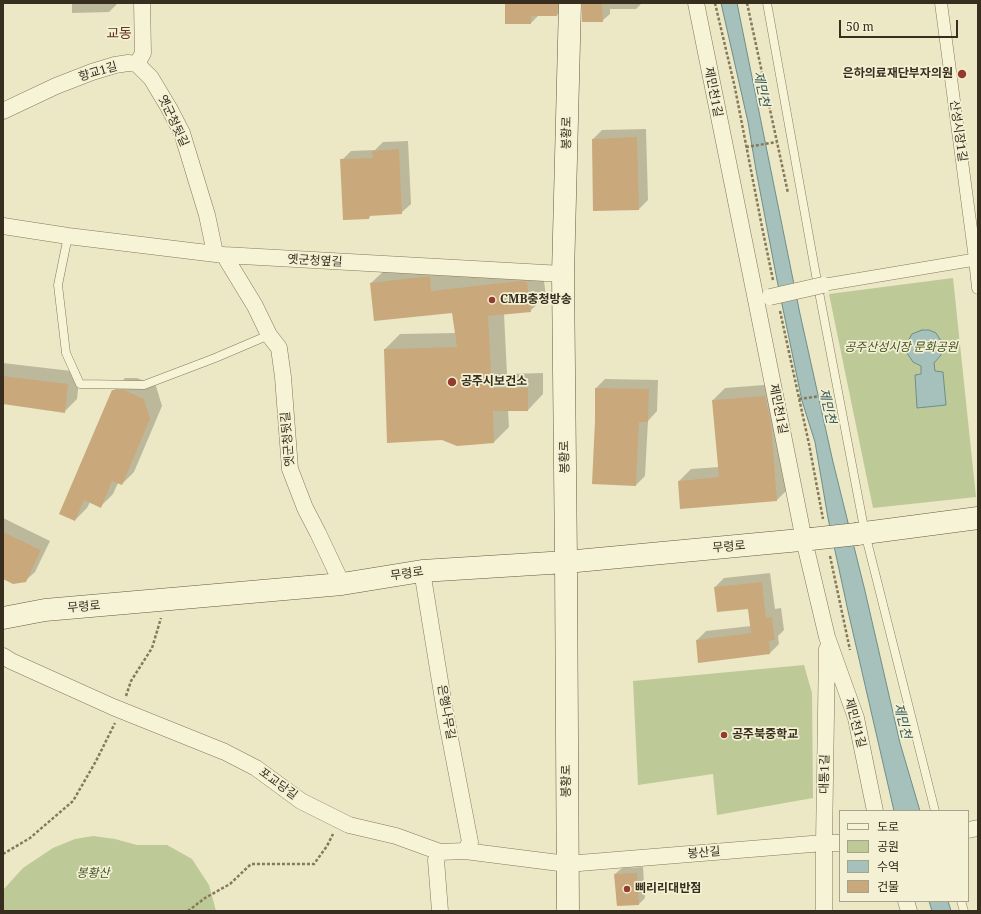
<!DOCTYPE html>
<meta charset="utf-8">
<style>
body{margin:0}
#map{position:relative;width:981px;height:914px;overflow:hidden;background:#ece7c4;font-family:"Noto Serif","Noto Sans KR",serif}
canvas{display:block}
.frame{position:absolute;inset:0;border:4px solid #372e1f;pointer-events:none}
.legend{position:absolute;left:839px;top:810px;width:130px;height:92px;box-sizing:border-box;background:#f4f0d3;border:1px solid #a8a28b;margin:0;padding:5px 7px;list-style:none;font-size:12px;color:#372e1f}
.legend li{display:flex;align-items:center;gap:8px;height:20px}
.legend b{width:20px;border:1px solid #a8a28b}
.scale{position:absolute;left:839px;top:20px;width:119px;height:18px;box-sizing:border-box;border:2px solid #372e1f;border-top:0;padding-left:5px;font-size:12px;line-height:14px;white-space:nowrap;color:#372e1f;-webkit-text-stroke:3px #f4f0d3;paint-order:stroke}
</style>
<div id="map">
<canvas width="981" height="914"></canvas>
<div class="frame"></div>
<ul class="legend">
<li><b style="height:5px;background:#f7f3d7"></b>도로</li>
<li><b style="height:11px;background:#bdca98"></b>공원</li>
<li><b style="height:11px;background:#a6c0bc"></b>수역</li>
<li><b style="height:11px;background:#c9a87b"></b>건물</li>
</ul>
<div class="scale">50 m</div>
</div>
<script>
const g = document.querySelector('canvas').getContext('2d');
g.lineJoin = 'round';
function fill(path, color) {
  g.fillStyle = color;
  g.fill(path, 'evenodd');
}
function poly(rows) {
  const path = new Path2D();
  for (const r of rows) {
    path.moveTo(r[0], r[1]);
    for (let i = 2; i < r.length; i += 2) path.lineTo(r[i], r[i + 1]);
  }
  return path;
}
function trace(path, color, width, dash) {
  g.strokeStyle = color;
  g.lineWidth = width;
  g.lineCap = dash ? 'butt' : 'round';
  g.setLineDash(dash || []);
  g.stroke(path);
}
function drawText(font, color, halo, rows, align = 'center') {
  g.font = font + ' "Noto Serif","Noto Sans KR",serif';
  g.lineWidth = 3.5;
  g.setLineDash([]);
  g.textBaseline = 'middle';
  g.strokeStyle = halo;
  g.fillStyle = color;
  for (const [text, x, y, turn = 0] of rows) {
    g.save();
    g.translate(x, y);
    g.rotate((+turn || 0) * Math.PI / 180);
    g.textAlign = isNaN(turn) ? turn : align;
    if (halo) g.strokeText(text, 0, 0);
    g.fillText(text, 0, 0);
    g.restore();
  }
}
fill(poly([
 [953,278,976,497,873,508,829,294],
 [804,665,812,693,813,798,717,815,713,774,638,785,633,681],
 [93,836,115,839,137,845,167,845,192,859,209,885,216,911,3,911,3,890,23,868,53,848,75,839]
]), '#bdca98');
const water = poly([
 [721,3,737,3,800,314,833,462,865,591,900,743,920,811,894,811,848,611,828,518,815,442,802,401,777,280,756,170,748,122,721,3],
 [922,330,929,330,936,333,941,341,941,355,934,363,935,371,943,372,946,405,917,408,915,375,921,374,921,366,913,362,907,353,907,343,912,334,922,330],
 [929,901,948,901,951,911,932,911,929,901]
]);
fill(water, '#a6c0bc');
trace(water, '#6d8e8b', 1);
fill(poly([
 [72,3,118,3,109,12,72,13],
 [506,3,564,3,564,7,557,15,539,15,531,23],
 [583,3,642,3,636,9,610,9,610,14,602,21],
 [646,129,648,200,639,209,594,210,593,139,602,130],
 [408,141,411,204,401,213,372,214,369,218,342,160,351,151,375,150,383,142],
 [445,261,446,276,536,266,542,267,546,296,530,311,504,314,507,374,543,373,543,394,528,410,508,410,509,427,494,442,385,349,400,334,456,333,453,311,371,283,387,268],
 [3,363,80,372,77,399,64,412,3,403],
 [125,378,137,378,156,386,162,406,134,472,122,484,118,483,113,494,101,506,90,502,87,508,75,520,113,391],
 [605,379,658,380,657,411,648,421,645,476,636,485,596,388],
 [777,384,789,488,777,500,681,508,679,481,691,469,719,467,713,400,725,388],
 [3,518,50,541,35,572,25,581,3,578],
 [770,573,775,609,781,608,784,630,778,636,779,644,770,653,699,662,697,640,706,631,751,626,748,608,715,587,724,578],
 [643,867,645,898,639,904,617,905,615,874,622,868]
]), '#0003');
fill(poly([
 [505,3,558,3,557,16,531,16,531,24,505,24],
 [582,3,602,3,603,22,582,22],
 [637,137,639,210,593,211,592,139],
 [399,149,402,214,369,216,369,219,343,220,340,159,373,158,372,151],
 [430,276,431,291,520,281,527,282,531,312,488,316,492,388,528,388,528,411,493,411,494,443,457,446,442,440,387,443,384,349,457,347,452,313,374,321,370,283],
 [3,376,68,384,65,413,3,404],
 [595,388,649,389,648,422,639,422,636,486,592,484,595,421],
 [112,390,124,390,144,399,150,419,122,485,112,481,101,508,84,500,75,521,59,514],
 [765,396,771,422,777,501,680,509,678,481,719,477,712,400],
 [3,532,41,550,26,582,13,584,3,579],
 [762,582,766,618,772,617,775,640,769,641,770,654,698,663,696,640,751,633,748,609,717,612,714,587],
 [637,873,639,905,617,906,614,874]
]), '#c9a87b');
const service = poly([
 [767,3,819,292,865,533,935,811],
 [68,236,58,285,66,353,80,384,144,385,215,358,269,335],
 [961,901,964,911]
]);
const pedestrian = poly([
 [941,3,975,259,978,288],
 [823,285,978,259]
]);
const minor = poly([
 [696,3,756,300,804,540,827,637,856,718,875,811],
 [137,64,151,78,169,108,182,133,207,215,215,253],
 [137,64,143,53,142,3],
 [3,111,56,86,92,72,115,65,128,63,137,64],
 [3,226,68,236,224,255,563,274],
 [224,255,255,306,269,335,279,348,283,377,290,469,305,508,318,533,342,584],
 [422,571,445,712,470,842,465,851],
 [3,656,11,661,113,707,225,752,256,768,301,801,349,825,396,836,440,852,465,851,567,864,824,843,840,843],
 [968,830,978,828],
 [440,852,436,860,440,911],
 [906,901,909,911],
 [824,911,824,843,827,649]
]);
const secondary = poly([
 [857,534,978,518],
 [3,618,45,610,342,584,422,571,566,562,811,539],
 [568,911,566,562,563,274,570,3]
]);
trace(service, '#86795b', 9);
trace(pedestrian, '#86795b', 13);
trace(minor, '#86795b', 17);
trace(secondary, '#685a3e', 23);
trace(poly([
 [715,3,735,88,762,227,773,280],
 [747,3,788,193],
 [746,147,777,142],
 [780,311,809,444,823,519],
 [799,399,828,395],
 [830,556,850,650],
 [126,696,131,681,152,648,161,618],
 [3,854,30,838,73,801,96,761,115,723],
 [188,911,205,898,230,884,251,864,314,864,327,846,333,834]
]), '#86795b', 2.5, [3, 2]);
trace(service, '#f7f3d7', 8);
trace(pedestrian, '#f7f3d7', 12);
trace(minor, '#f7f3d7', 16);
trace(secondary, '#f7f3d7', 22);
const minorBridge = poly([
 [770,297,823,285]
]);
const secondaryBridge = poly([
 [811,539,857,534]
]);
trace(minorBridge, '#86795b', 17, []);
trace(secondaryBridge, '#685a3e', 23, []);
trace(minorBridge, '#f7f3d7', 16);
trace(secondaryBridge, '#f7f3d7', 22);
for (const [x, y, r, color] of [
 [962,74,5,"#933c2d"],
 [492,300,4,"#933c2d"],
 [452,382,5,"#933c2d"],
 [724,735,4,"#933c2d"],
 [627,889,4,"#933c2d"]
]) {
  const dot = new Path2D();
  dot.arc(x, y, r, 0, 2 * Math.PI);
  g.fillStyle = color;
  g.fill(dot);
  trace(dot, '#f4f0d3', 1.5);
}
drawText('12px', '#372e1f', '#f4f0d3', [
 ["향교1길",98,72,-17],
 ["제민천1길",713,92,79],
 ["옛군청뒷길",173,121,65],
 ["산성시장1길",958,131,82],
 ["봉황로",567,133,-89],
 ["옛군청옆길",315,261,3],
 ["제민천1길",778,409,79],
 ["옛군청뒷길",288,439,-95],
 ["봉황로",565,457,-91],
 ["무령로",729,547,-5],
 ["무령로",407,574,-8],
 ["무령로",84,607,-5],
 ["은행나무길",446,712,80],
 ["제민천1길",855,723,75],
 ["대통1길",825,774,-89],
 ["봉황로",567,781,-90],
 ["포교당길",278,784,36],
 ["봉산길",704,853,-5]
]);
drawText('bold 12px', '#372e1f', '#f4f0d3', [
 ["은하의료재단부자의원",953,74,"right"],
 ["CMB충청방송",500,300],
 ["공주시보건소",461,382],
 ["공주북중학교",732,735],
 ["삐리리대반점",635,889]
], 'left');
drawText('italic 12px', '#405326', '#f4f0d3', [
 ["공주산성시장 문화공원",901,348],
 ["봉황산",93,874]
]);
drawText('italic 13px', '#2e5256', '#f4f0d3', [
 ["제민천",761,89,78],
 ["제민천",827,406,77],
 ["제민천",902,721,76]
]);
drawText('14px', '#62381f', '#f4f0d3', [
 ["교동",119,34]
]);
</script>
